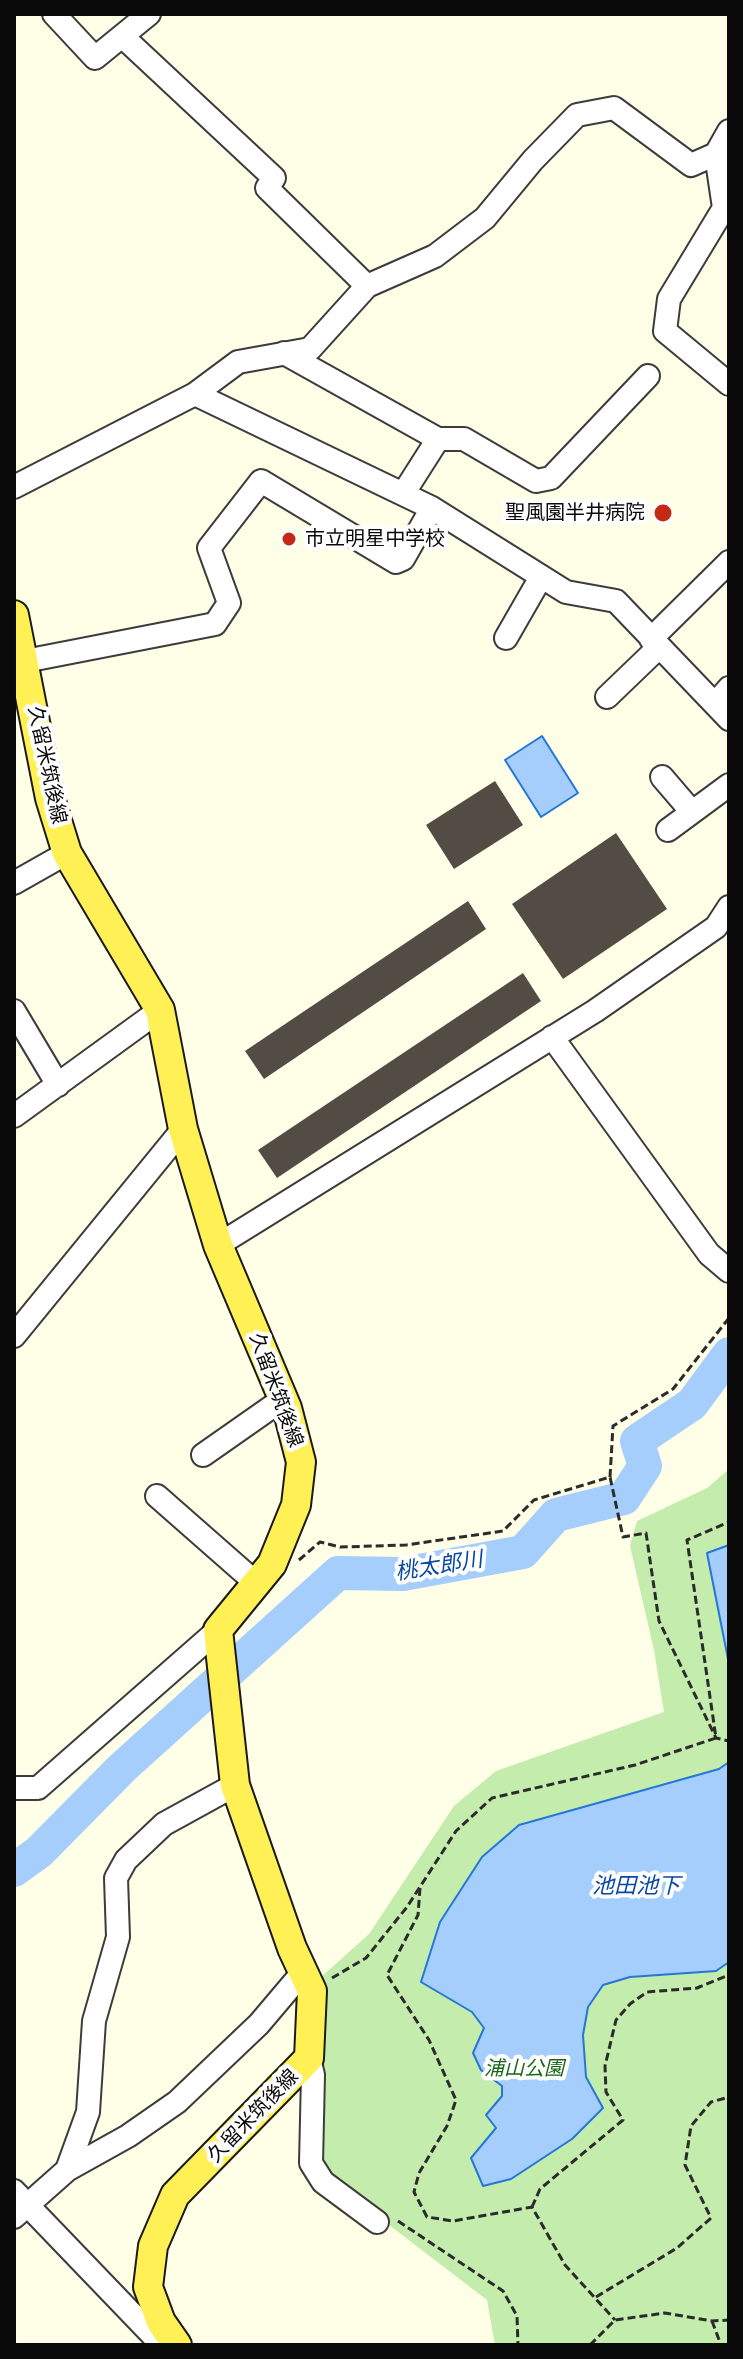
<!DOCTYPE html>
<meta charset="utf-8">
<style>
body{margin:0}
#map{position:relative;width:743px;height:2359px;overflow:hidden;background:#fffee6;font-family:"Crimson Pro",serif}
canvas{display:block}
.frame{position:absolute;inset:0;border:16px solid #090909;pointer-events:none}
</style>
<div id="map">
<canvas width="743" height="2359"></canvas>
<div class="frame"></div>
</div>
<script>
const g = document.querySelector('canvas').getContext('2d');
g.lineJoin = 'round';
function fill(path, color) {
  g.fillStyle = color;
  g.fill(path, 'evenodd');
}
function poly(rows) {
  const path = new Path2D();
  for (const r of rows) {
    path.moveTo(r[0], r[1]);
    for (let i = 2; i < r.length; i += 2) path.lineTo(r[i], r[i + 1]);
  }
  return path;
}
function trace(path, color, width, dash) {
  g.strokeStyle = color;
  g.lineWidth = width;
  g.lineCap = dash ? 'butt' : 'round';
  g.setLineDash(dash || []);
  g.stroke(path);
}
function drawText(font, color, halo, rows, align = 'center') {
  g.font = font + ' "Crimson Pro","Noto Sans JP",serif';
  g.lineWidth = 8;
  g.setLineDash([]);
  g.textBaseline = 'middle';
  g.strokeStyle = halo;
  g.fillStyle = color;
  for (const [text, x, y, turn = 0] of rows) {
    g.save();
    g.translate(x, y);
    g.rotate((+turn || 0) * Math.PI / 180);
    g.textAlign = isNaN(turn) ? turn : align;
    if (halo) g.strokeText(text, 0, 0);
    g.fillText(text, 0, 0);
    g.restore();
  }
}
fill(poly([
 [729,1469,729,2345,495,2345,487,2300,346,2192,317,2161,320,1978,369,1934,454,1806,496,1771,664,1712,654,1650,630,1546,637,1521,707,1488]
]), '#c4ecad');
const water = poly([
 [542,736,578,793,541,817,505,760,542,736],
 [729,1545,729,1664,707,1553,729,1545],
 [729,1762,729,1962,716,1971,630,1977,603,1985,588,2007,583,2035,586,2077,603,2108,572,2139,511,2179,483,2186,471,2158,496,2128,486,2115,502,2096,502,2086,481,2070,473,2053,484,2028,472,2012,421,1982,440,1922,482,1857,519,1825,719,1769,729,1762]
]);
fill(water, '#a5cefc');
trace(water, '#2576d9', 2);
trace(poly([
 [14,1870,39,1852,122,1768,338,1573,403,1574,523,1552,556,1515,624,1498,645,1466,637,1441,692,1404,729,1354]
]), '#a5cefc', 34);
fill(poly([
 [495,781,523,825,454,869,426,825],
 [616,833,667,909,563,979,512,904],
 [468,901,486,929,264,1079,245,1051],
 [523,973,541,1001,277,1178,258,1150]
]), '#534c45');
const minor = poly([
 [54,14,95,58,149,14],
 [122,36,274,178,267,188,367,286],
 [716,154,724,208,669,299,665,331,729,384],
 [284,353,438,439,403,494],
 [195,394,432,508,566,592,616,601,729,719],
 [438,439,464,439,536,481,551,478,648,376],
 [14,487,195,394,238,362,310,349,367,286,435,256,485,218,533,160,577,115,614,108,691,165,716,154,729,131],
 [506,638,541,577],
 [651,639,729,562],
 [25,661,215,624,229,603,209,548,261,481,396,562,403,559,432,508],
 [607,697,659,647],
 [715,704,729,688],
 [662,777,692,812],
 [668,830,729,785],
 [14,883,67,853],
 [14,1011,58,1085],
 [552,1037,709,1254,729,1271],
 [14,1116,160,1010],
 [218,1245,595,1011,716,927,729,907],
 [14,1336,183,1129],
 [203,1455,283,1399],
 [157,1496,256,1583],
 [14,1788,38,1788,218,1630],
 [309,2058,313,2075,311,2163,323,2182,377,2222],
 [67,2170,128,2136,177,2102,259,2024,303,1972],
 [14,2191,162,2345],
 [14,2217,67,2170,88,2112,94,2021,118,1937,116,1878,126,1860,164,1824,235,1785]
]);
const major = poly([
 [14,615,50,798,67,853,160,1010,183,1129,218,1245,287,1408,301,1462,296,1505,272,1564,218,1630,235,1785,292,1948,312,1991,309,2058,175,2195,153,2246,148,2287,161,2322,177,2345]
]);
trace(minor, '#3c3c3c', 26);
trace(major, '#1a1a1a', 32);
trace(poly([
 [610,1477,613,1426,673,1389,729,1318],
 [299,1560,320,1542,340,1547,406,1545,503,1531,534,1500,610,1477,623,1537,646,1533,659,1621,716,1738,729,1741],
 [420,1888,418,1915,387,1975,429,2040,456,2100,447,2126,419,2173,414,2192,427,2217,453,2221,532,2207,565,2265,615,2320],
 [332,1978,366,1958,407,1907,456,1831,492,1798,635,1765,716,1738,687,1540,729,1522],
 [532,2207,540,2189,623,2120,606,2092,605,2066,616,2020,630,2004,647,1992,697,1988,729,1975],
 [398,2221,503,2291,517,2316,518,2345],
 [596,2297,677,2248,711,2218,685,2165,691,2126,711,2102,729,2097],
 [712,2321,721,2345],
 [590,2345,615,2320,665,2313,712,2321,729,2320]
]), '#2b2b2b', 3, [8, 4]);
trace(minor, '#fff', 22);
trace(major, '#fff056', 28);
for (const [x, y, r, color] of [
 [663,513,10,"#c42916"],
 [289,539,8,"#c42916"]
]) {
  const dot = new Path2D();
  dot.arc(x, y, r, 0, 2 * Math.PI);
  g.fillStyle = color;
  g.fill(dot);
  trace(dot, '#fff', 3);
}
drawText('20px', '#090909', '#fff', [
 ["聖風園半井病院",645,513],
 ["市立明星中学校",305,539,"left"]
], 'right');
drawText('20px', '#090909', '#fff', [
 ["久留米筑後線",47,765,78],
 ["久留米筑後線",276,1390,70],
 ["久留米筑後線",253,2116,-46]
]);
drawText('italic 20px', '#1a6516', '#fff', [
 ["浦山公園",524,2069]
]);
drawText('italic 22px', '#0949a4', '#fff', [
 ["桃太郎川",439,1566,-9],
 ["池田池下",636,1886]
]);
</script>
